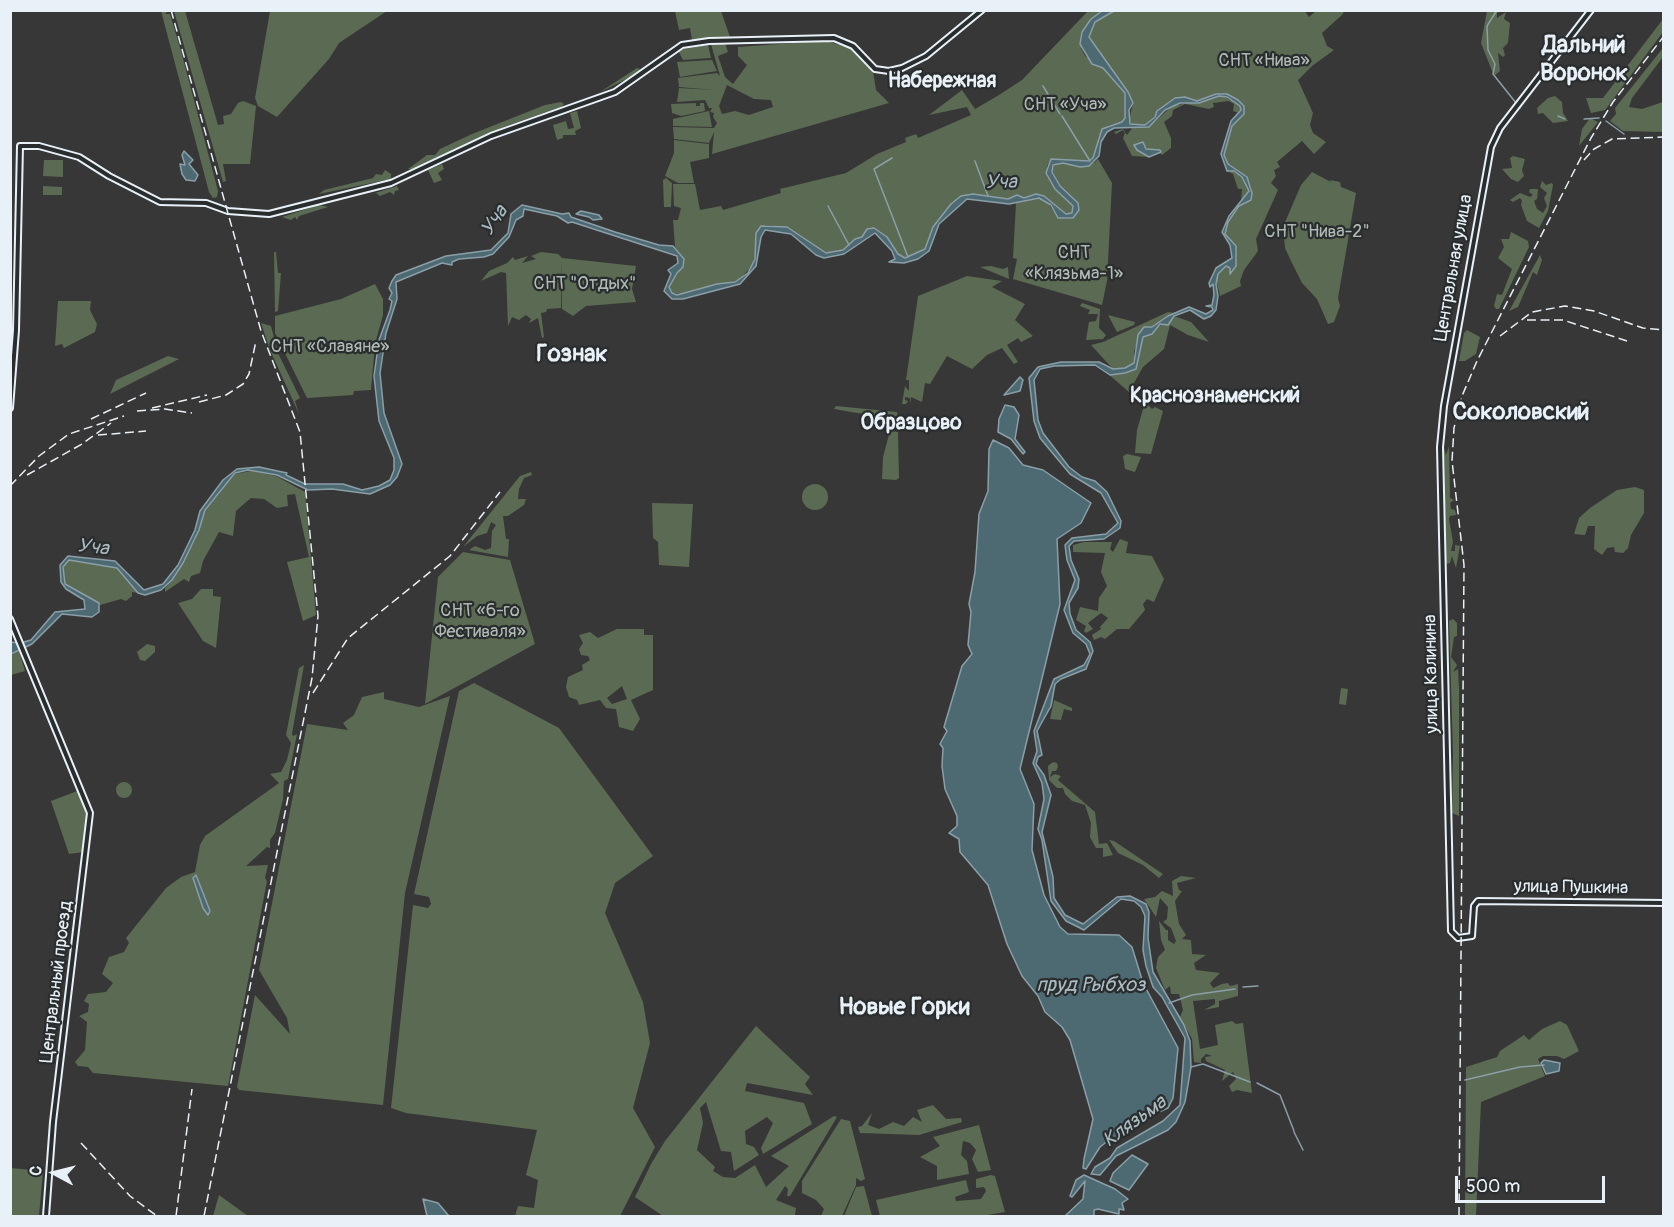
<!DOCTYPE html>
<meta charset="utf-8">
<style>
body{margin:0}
#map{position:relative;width:1674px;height:1227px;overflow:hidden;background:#383737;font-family:Pangolin,sans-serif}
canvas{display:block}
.frame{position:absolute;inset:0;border:12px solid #e8f1f8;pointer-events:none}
.north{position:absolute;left:24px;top:1143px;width:60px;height:60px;-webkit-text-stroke:4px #2a2d2e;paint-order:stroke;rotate:277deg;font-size:16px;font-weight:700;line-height:24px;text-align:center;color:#e8f1f8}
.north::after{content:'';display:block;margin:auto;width:21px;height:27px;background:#e8f1f8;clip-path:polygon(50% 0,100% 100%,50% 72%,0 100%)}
.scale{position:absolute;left:1455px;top:1176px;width:150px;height:27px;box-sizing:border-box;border:3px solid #e8f1f8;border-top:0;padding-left:8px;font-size:18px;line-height:21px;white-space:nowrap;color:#e8f1f8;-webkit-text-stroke:4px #2a2d2e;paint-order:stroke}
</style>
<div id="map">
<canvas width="1674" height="1227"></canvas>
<div class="frame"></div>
<div class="north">С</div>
<div class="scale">500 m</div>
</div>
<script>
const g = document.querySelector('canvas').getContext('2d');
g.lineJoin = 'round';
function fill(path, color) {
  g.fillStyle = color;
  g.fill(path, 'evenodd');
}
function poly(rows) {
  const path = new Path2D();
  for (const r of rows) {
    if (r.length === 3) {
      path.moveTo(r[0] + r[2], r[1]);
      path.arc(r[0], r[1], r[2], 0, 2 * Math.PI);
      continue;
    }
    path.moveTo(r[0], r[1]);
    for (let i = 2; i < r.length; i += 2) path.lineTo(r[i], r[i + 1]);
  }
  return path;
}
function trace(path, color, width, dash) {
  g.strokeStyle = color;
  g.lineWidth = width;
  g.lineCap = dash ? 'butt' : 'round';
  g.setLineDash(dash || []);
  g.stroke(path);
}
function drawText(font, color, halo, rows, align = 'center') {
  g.font = font + ' Pangolin,sans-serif';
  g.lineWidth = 4.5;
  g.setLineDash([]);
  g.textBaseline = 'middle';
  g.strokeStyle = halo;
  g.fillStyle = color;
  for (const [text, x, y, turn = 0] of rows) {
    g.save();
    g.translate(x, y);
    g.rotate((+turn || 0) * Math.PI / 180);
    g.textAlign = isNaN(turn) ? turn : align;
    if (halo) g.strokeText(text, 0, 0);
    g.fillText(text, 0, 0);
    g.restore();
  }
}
fill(poly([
 [1232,10,1304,10,1309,17,1316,11,1344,11,1343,14,1322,33,1327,46,1334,50,1312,66,1298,80,1313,113,1310,125,1313,133,1326,142,1314,154,1302,141,1277,162,1280,167,1274,170,1276,176,1271,183,1278,190,1256,239,1258,251,1244,270,1240,281,1241,286,1220,296,1216,279,1221,269,1226,266,1230,268,1228,274,1236,250,1225,234,1228,222,1252,190,1247,177,1228,164,1224,155,1232,126,1244,114,1244,105,1227,94,1216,94,1197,101,1185,97,1165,106,1145,125,1132,125,1129,121,1133,103,1128,92,1098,53,1089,35,1096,21,1114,11],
 [161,11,168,11,165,14,170,14,181,51,218,191,217,197,213,198,209,192],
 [174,11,185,11,218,125,224,124,223,116,231,114,238,103,243,101,256,106,250,164,223,164,226,181,223,182],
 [270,11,270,10,387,11,339,43,329,59,277,117,258,106,255,98],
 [675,11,721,11,730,37,692,40,690,28,679,30],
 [1088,11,1102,11,1091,19,1082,32,1081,48,1085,56,1103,68,1125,93,1125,119,1122,123,1108,126,1098,142,1093,158,1089,161,1051,159,1047,166,1047,176,1073,206,1072,213,1066,214,1044,196,1036,194,1024,199,1017,195,1008,199,971,196,951,204,933,227,925,249,905,258,898,254,887,237,875,228,867,229,862,237,855,239,844,250,826,253,787,227,766,225,756,233,756,253,752,266,739,280,681,294,672,293,669,287,671,282,684,265,683,257,675,247,673,220,678,220,681,208,674,206,673,184,695,184,700,210,721,206,723,210,781,193,780,189,846,173,877,154,906,142,905,138,916,134,918,138,971,115,967,107,929,115,962,90,975,109,999,95,1022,80],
 [1487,11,1501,11,1497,13,1497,18,1506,12,1504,19,1510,23,1508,43,1503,48,1505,55,1503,57,1498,53,1500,71,1494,76,1481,43],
 [1663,19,1663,32,1605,110,1591,113,1586,98,1603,98],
 [808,42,829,42,851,48,873,71,876,90,889,103,712,154,714,132,709,143,674,139,673,127,714,128,717,123,713,117,714,113,710,112,712,108,709,108,705,100,677,102,679,88,714,90,679,87,678,78,717,73,720,76,711,44,725,43,728,52,718,56,725,77,733,84,747,65,738,56,738,47],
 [727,85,754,99,771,100,773,107,749,115,735,111,722,114,719,106],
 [708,45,711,58,683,60,678,50],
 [1663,48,1663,57,1632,98,1629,107,1642,109,1663,102,1663,132,1623,131,1610,121,1616,114,1615,108],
 [712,60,717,71,680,77,677,62],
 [637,68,640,69,639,72,631,77,600,92],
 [1223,96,1241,106,1239,113,1233,111,1234,104,1229,101,1213,103,1214,107,1209,109,1185,104,1173,110,1172,116,1164,122,1171,138,1171,148,1162,155,1157,150,1146,149,1137,150,1149,157,1132,156,1123,138,1125,133,1123,130,1116,134,1114,132,1123,129,1127,135,1133,127,1149,127,1172,106],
 [1555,96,1562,102,1563,113,1568,121,1553,123,1543,113,1538,114,1537,108,1548,98],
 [561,102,564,104,561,107,506,126,414,170,408,169,427,155,435,155,440,149,472,134,545,105],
 [696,103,696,106,700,106,700,103,704,103,705,111,681,116,672,113,671,104],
 [577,111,581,128,575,131,576,135,563,135,563,138,557,140,553,125,566,121,568,129,574,128,570,113],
 [709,111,712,127,673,126,673,119],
 [1590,118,1598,122,1579,146,1582,129],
 [674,140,709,144,709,158,690,162,694,183,678,183,665,176,674,153],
 [1513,156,1525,159,1522,170,1524,176,1518,182,1511,179,1502,169,1512,168,1510,158],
 [1098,159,1112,183,1107,281,1102,305,1013,279,1017,259,1013,258,1016,203,1039,198,1047,201,1056,215,1066,219,1073,218,1076,214,1074,200,1060,186,1051,168,1056,164,1094,163],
 [44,160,63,160,63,177,43,176],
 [442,164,444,169,438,173,442,180,434,183,428,170],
 [385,170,391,174,391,179,319,194,324,190,373,178,376,174,382,175],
 [1227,171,1234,171,1242,177,1248,187,1249,194,1241,201,1242,189,1238,189,1233,174],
 [1312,172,1331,182,1330,180,1340,182,1341,187,1356,193,1338,298,1340,306,1334,322,1328,324,1317,299,1302,283,1292,263,1285,248,1283,227,1301,185],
 [666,178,672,183,671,207,664,207,663,180],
 [1542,181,1546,185,1552,183,1553,185,1548,211,1539,228,1527,221,1521,205,1522,201,1520,198,1513,202,1510,200,1520,193,1530,197,1533,195,1529,192,1530,189,1538,189,1537,199,1534,201,1537,209,1543,213,1547,206,1544,198,1547,193,1540,187],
 [43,186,62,187,62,195,43,195],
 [397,186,399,190,395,191,394,195,390,192,380,196,376,193,363,197],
 [319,205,328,207,299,216,297,220,295,217,291,220,282,217],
 [1511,232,1528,241,1529,247,1499,309,1496,309,1494,306,1497,294,1502,295,1512,269,1498,258,1504,247,1501,239,1509,239],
 [274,252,276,252,278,273,281,273,278,311,275,312],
 [541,252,558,254,562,258,636,266,632,289,636,302,586,306,573,316,562,309,561,258,561,308,547,309,546,312,541,313,544,337,542,338,538,318,529,323,531,319,526,315,519,320,512,317,508,326,506,273,501,272,481,281,489,271,507,263,513,257,515,260,528,256,522,263,536,259,531,256],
 [1540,255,1542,260,1537,275,1533,272,1518,307,1509,311],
 [991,266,1003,269,1008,267,1009,279,980,267],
 [967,276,1002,281,992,287,1025,304,1015,320,1033,336,1021,342,1018,338,1007,345,1018,362,1014,364,1002,348,987,355,972,369,947,356,930,384,925,383,922,402,911,397,911,404,910,398,905,397,905,400,908,401,906,404,902,404,905,386,909,391,909,380,906,380,918,296],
 [375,284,383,299,383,315,375,344,371,390,354,391,353,395,307,398,275,333,275,316,341,299],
 [58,301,91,301,90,310,97,324,95,332,64,348,62,344,55,346],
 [1082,303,1100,309,1099,328,1106,335,1103,339,1086,340,1089,322,1096,321,1098,314,1088,314,1090,310,1080,306],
 [1168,312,1175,313,1152,327,1144,327,1134,351,1134,362,1125,369,1113,369,1091,345,1103,342],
 [1108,315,1135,322,1134,325,1117,332],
 [1174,316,1191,322,1209,342,1188,335,1170,325,1164,349,1143,367,1129,392,1107,373,1131,369,1143,331,1155,329],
 [261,323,271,326,278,353,300,398,295,401,299,414,270,350],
 [1467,330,1480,337,1479,341,1476,354,1465,361,1459,361,1464,333],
 [168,356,179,359,110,394,116,380],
 [1145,402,1152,409,1155,407,1163,411,1151,454,1135,453,1137,430],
 [836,406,897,412,898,420,834,409],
 [890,431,898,432,899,478,896,480,882,479,883,457],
 [1449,446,1450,498,1454,500,1450,503,1451,509,1455,510,1456,515,1450,516,1449,519,1453,542,1451,551,1455,551,1455,545,1460,546,1456,568,1452,556,1450,563,1446,564,1444,448,1446,455],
 [1127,454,1141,457,1135,472,1125,469,1123,456],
 [251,471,276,476,305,492,316,615,303,621,287,562,309,557,295,494,287,495,288,506,277,508,264,499,251,498,245,503,236,511,233,536,219,532,203,561,200,573,191,576,189,582,184,579,165,592,165,588,175,577,195,540,205,511,235,474],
 [531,472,532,475,524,478,519,489,518,499,526,499,524,505,508,516,503,516,506,539,509,539,508,557,469,550,475,546,485,550,491,548,492,531,496,525,491,522,487,533,477,536,463,547,520,476],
 [815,497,13],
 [1635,487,1644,490,1644,513,1631,535,1628,548,1623,553,1615,552,1614,547,1607,548,1602,555,1594,549,1595,526,1588,526,1585,535,1574,534,1579,518,1590,508,1617,490],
 [652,503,693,504,689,567,659,565,658,542,653,538],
 [1120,539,1128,542,1126,553,1152,556,1164,579,1154,602,1147,599,1143,604,1145,610,1129,629,1117,629,1105,639,1101,637,1094,640,1092,635,1101,629,1100,627,1108,618,1101,613,1088,623,1093,629,1086,633,1084,631,1086,626,1076,620,1080,607,1098,611,1099,598,1107,586,1101,572,1105,553,1073,552,1073,545,1084,542,1112,542,1110,549,1113,552],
 [463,552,510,560,535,644,425,704,438,577],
 [69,560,117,568,138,593,132,592,132,596,126,601,121,599,100,605,65,584,63,565],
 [201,589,213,589,213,596,221,597,216,648,203,641,178,603,192,599],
 [1453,619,1457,623,1457,636,1454,637,1451,657,1457,665,1453,672,1458,669,1459,689,1459,816,1452,813,1453,753,1449,621],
 [617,629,644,629,644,635,653,635,653,690,631,700,640,719,633,731,619,727,616,709,606,708,600,700,579,705,577,700,569,697,566,687,568,677,583,670,582,665,590,660,588,656,581,655,579,649,583,643,579,635,590,632,598,638],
 [622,686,627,699,612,704,607,698],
 [147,644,155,646,155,652,145,661,140,660,137,652],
 [19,651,25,671,11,675,11,655],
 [304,665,292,734,293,736,297,734,288,779,284,781,283,799,275,833,270,840,270,848,267,847,246,866,268,865,265,878,267,881,228,1086,93,1073,88,1067,78,1066,75,1062,85,1050,87,1022,79,1016,88,1012,89,1004,84,1001,88,994,106,992,113,983,102,974,109,957,124,952,129,943,126,938,166,888,181,877,195,872,200,845,205,836,279,783,270,774,281,772,287,760,291,743,286,735,299,668],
 [474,683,559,728,653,856,615,883,605,913,643,1002,650,1043,633,1108,655,1147,620,1216,515,1216,518,1206,534,1208,538,1180,526,1175,537,1130,406,1113,391,1108,413,905,428,908,431,904,429,897,414,894,459,691],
 [1341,688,1348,689,1346,705,1339,704],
 [384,692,384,699,419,707,450,696,405,893,383,1105,239,1090,237,1087,255,995,290,1034,287,1018,259,970,307,724,348,730,343,723,354,715,362,697],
 [1054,700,1072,708,1072,711,1064,709,1061,720,1050,719],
 [1053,762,1057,763,1058,767,1056,771,1052,771,1050,777,1055,774,1061,776,1058,780,1095,812,1099,844,1107,843,1113,855,1103,857,1103,848,1096,848,1090,837,1091,823,1085,805,1072,801,1065,794,1063,788,1057,788,1049,780,1048,766],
 [124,790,8],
 [80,790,88,814,84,852,69,854,51,801],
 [1109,840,1114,841,1163,874,1159,878,1143,865,1118,853],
 [1181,876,1196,878,1177,883,1179,890,1182,891,1175,901,1179,924,1186,935,1182,939,1191,940,1192,954,1206,955,1194,963,1196,970,1220,973,1210,983,1213,988,1222,984,1228,983,1230,986,1238,984,1238,996,1219,1001,1219,1007,1204,1010,1215,1004,1215,999,1193,1001,1200,1049,1218,1045,1215,1025,1232,1021,1236,1024,1243,1023,1252,1093,1237,1090,1232,1092,1229,1086,1236,1079,1233,1072,1222,1081,1225,1070,1206,1061,1205,1057,1212,1056,1206,1054,1201,1059,1201,1063,1194,1062,1192,1039,1180,1017,1183,1010,1179,994,1171,994,1170,986,1165,990,1156,968,1158,957,1165,950,1161,940,1159,921,1166,930,1168,930,1168,940,1174,944,1176,941,1171,928,1163,922,1167,919,1168,907,1160,898,1156,917,1144,899,1155,897,1162,891,1173,896,1172,881],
 [1560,1021,1567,1025,1579,1051,1564,1059,1557,1056,1543,1056,1538,1059,1545,1076,1481,1102,1476,1216,1465,1216,1466,1067,1497,1057,1500,1051,1524,1035,1529,1040,1542,1029],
 [756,1026,810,1077,805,1084,813,1095,747,1083,745,1091,804,1103,812,1124,763,1154,761,1148,773,1123,767,1117,745,1131,746,1144,754,1147,759,1155,734,1171,731,1152,721,1151,706,1102,700,1108,703,1123,697,1150,715,1167,713,1171,723,1177,735,1178,755,1165,766,1187,789,1166,771,1156,834,1116,837,1117,790,1196,787,1196,788,1189,785,1186,776,1200,796,1208,795,1215,799,1216,663,1216,635,1197,651,1164,665,1141],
 [933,1105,946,1119,961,1118,962,1122,919,1135,860,1133,858,1127,862,1126,872,1113,868,1125,879,1129,893,1122,904,1126,913,1117,922,1122,917,1110],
 [841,1119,850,1121,865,1179,861,1181,856,1178,856,1185,842,1216,821,1216,824,1209,816,1200,802,1193,802,1181],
 [979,1125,991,1170,978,1172,972,1159,976,1150,970,1143,963,1141,961,1155,967,1161,969,1174,937,1180,937,1166,920,1157,940,1146,933,1137],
 [10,1168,43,1171,39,1216,11,1216],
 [991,1175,995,1176,1005,1212,982,1216,880,1216,876,1200,966,1180,969,1192,955,1197,956,1201,981,1199,986,1191,984,1187,976,1188,976,1179],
 [864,1186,872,1216,844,1216,856,1187],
 [219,1195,248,1216,213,1216]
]), '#5b6a52');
const water = poly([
 [1102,11,1114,11,1095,22,1089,37,1128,92,1133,103,1129,110,1130,124,1145,125,1155,117,1157,111,1175,98,1185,97,1197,101,1216,94,1227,94,1238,100,1244,106,1244,114,1232,126,1224,155,1228,164,1247,177,1252,193,1251,200,1239,206,1228,222,1225,234,1236,246,1236,266,1230,274,1230,268,1226,266,1218,274,1216,284,1218,296,1216,310,1211,316,1204,319,1190,310,1174,316,1168,325,1160,324,1152,334,1143,337,1136,369,1125,373,1110,375,1095,365,1054,366,1040,369,1034,380,1038,420,1043,433,1069,467,1082,477,1095,481,1107,492,1121,521,1120,528,1104,539,1074,541,1069,546,1071,560,1079,579,1078,588,1069,603,1070,614,1076,630,1090,642,1093,651,1086,669,1061,679,1055,684,1051,706,1037,731,1042,755,1038,757,1036,764,1044,775,1051,795,1042,832,1053,877,1054,898,1065,915,1083,924,1117,897,1130,896,1146,904,1149,912,1148,938,1153,972,1184,1025,1190,1041,1191,1067,1185,1102,1176,1122,1168,1130,1116,1156,1100,1175,1091,1174,1095,1167,1110,1158,1117,1148,1163,1121,1180,1105,1185,1038,1162,997,1153,987,1146,966,1143,950,1145,916,1141,907,1134,901,1121,899,1084,930,1066,921,1051,901,1042,840,1038,829,1044,799,1042,783,1033,763,1037,751,1034,731,1054,679,1084,665,1090,654,1086,644,1073,633,1064,610,1075,580,1067,560,1065,545,1072,538,1106,534,1118,523,1101,493,1070,474,1040,438,1034,421,1029,378,1038,367,1061,362,1099,362,1113,369,1125,368,1134,363,1138,335,1144,327,1152,327,1168,316,1189,307,1206,314,1213,310,1212,307,1206,306,1212,305,1214,295,1213,284,1210,287,1209,283,1216,268,1232,258,1230,245,1222,232,1229,216,1249,191,1242,177,1234,171,1227,171,1221,154,1231,121,1241,110,1240,106,1227,97,1219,96,1199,103,1180,103,1165,110,1149,127,1114,128,1107,132,1101,142,1099,156,1089,166,1080,167,1063,163,1053,165,1052,172,1060,186,1078,203,1079,210,1073,218,1058,218,1051,205,1039,198,1009,204,967,199,939,224,929,251,918,259,904,263,889,262,895,259,892,251,875,233,844,254,824,258,816,255,791,234,765,230,761,237,756,266,740,284,683,299,672,299,664,291,671,274,668,270,678,263,677,256,572,222,568,223,557,216,524,209,523,216,516,220,509,237,493,254,484,257,459,259,452,262,452,265,442,263,396,282,397,299,386,333,380,373,384,413,402,464,397,477,390,485,370,494,332,489,308,490,277,475,248,470,235,473,205,510,199,530,183,563,172,580,161,590,145,595,138,593,117,568,69,560,63,567,65,584,99,603,99,612,92,617,62,614,32,644,11,654,10,642,20,643,31,640,55,612,85,609,84,600,66,589,61,582,60,565,68,556,115,561,144,590,163,584,178,565,195,530,200,511,223,480,237,469,259,467,287,473,286,475,305,484,343,484,362,490,379,486,390,480,394,470,394,458,379,421,374,376,379,340,390,310,392,301,389,299,392,293,389,288,392,281,396,275,446,256,491,250,508,233,511,214,522,205,562,214,569,213,571,217,615,232,659,245,673,246,684,259,683,267,677,273,669,287,672,293,677,295,717,284,735,282,748,273,755,259,756,233,761,226,787,227,826,253,843,250,855,239,862,237,867,229,874,228,887,237,898,254,905,258,925,249,933,227,951,204,961,196,973,194,1008,199,1017,195,1024,198,1036,194,1044,196,1066,214,1072,213,1073,206,1055,189,1046,173,1051,159,1089,161,1093,158,1102,129,1122,122,1125,118,1125,93,1103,68,1092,64,1080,44,1082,32,1091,19,1102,11],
 [1143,142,1146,149,1160,150,1161,152,1149,157,1137,150,1134,145,1143,142],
 [184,151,193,160,189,164,198,175,195,181,186,180,182,174,180,164,185,165,182,155,184,151],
 [581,211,599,215,602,219,593,220,589,217,576,214,581,211],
 [1020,377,1023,380,1020,391,1004,395,1020,377],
 [1005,405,1014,407,1019,415,1015,439,1025,452,1023,454,1011,439,998,432,999,419,1005,405],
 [993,440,1009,448,1023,465,1043,470,1091,503,1081,523,1057,539,1060,604,1020,769,1034,804,1032,850,1044,895,1060,927,1068,934,1119,935,1132,947,1143,983,1178,1048,1173,1098,1168,1108,1138,1121,1121,1137,1114,1141,1109,1140,1100,1147,1086,1169,1083,1168,1084,1159,1093,1119,1070,1040,1062,1027,1045,1012,1038,996,1022,976,1007,944,988,885,960,852,959,839,949,833,957,826,957,816,945,789,942,766,943,748,940,744,947,731,944,727,962,666,972,654,968,645,971,612,969,604,975,572,979,514,988,491,989,449,993,440],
 [196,875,210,911,208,915,203,908,193,878,196,875],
 [1544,1060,1560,1063,1559,1071,1546,1074,1541,1063,1544,1060],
 [1132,1155,1148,1164,1129,1190,1110,1181,1113,1173,1132,1155],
 [1084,1175,1115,1189,1128,1199,1122,1203,1124,1210,1119,1209,1119,1214,1098,1209,1094,1210,1094,1216,1065,1216,1083,1199,1085,1181,1072,1197,1070,1196,1076,1180,1084,1175],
 [423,1199,438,1203,449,1216,427,1216,423,1199]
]);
fill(water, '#4d6972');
trace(water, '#8b9fa8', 1.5);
trace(poly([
 [1497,10,1487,26,1488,50,1495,64,1493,74,1520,108],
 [1043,86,1060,114],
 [1062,116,1090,161],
 [1558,116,1565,119],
 [1584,119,1599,118],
 [1606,121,1624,134],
 [892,158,874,169,908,257],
 [975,161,988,196],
 [828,206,849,245],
 [1243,987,1258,986],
 [1169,1003,1192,995,1235,989],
 [1191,1067,1203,1064,1250,1082],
 [1465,1080,1520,1067,1544,1065],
 [1257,1083,1280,1095,1294,1131],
 [1294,1132,1303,1150]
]), '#8b9fa8', 1.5);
const secondary = poly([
 [1591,10,1500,128,1491,147,1444,406,1440,447,1451,931,1458,938,1472,936,1474,906,1478,901,1664,903],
 [10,408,16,330,20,146,39,146,79,157,109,176,160,202,206,203,228,211,269,214,391,183,491,136,615,92,682,45,709,41,834,38,853,46,875,69,889,71,902,68,926,56,982,10],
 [10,619,90,813,53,1122,46,1216]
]);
trace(secondary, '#e8f1f8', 8);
trace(secondary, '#2a2d2e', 4);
trace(poly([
 [171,10,261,331,300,432,318,616,312,678,204,1216],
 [1584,160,1594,149,1612,139,1664,137],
 [1527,320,1563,320,1627,341],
 [1500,336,1532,312,1565,306,1594,311,1643,328,1664,330],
 [199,402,226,395,243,384,249,374,256,341],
 [152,408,207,395],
 [137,411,165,409,192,413],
 [91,419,146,393],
 [98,435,146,431],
 [27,475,82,444,111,423],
 [10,486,39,456,69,434,124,416],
 [313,693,348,638,450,556,500,492],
 [81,1143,130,1196,157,1216],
 [176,1216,192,1089],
 [1459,1216,1464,565,1452,461,1454,428,1462,396,1477,361,1591,138,1613,102,1664,36]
]), '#e8f1f8', 1.5, [9, 4.5]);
drawText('18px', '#b0bbb6', '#2a2d2e', [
 ["СНТ «Нива»",1264,61],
 ["СНТ «Уча»",1065,105],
 ["СНТ \"Нива-2\"",1317,232],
 ["СНТ",1074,253],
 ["«Клязьма-1»",1074,274],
 ["СНТ \"Отдых\"",585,284],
 ["СНТ «Славяне»",330,347],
 ["СНТ «6-го",480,611],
 ["Фестиваля»",480,632]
]);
drawText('18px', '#e8f1f8', '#2a2d2e', [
 ["Центральная улица",1454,268,-80],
 ["улица Калинина",1432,674,-91],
 ["улица Пушкина",1571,888,1],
 ["Центральный проезд",57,982,-83]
]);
drawText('italic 20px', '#aabbc2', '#2a2d2e', [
 ["Уча",1001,183,-1],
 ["Уча",495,221,-56],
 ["Уча",93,548,6],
 ["пруд Рыбхоз",1091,986],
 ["Клязьма",1135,1122,-36]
]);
drawText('bold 21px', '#e8f1f8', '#2a2d2e', [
 ["Набережная",942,82],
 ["Краснознаменский",1215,397],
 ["Образцово",911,424]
]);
drawText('bold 24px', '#e8f1f8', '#2a2d2e', [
 ["Дальний",1584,46],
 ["Воронок",1584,74],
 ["Гознак",572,355],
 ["Соколовский",1521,413],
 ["Новые Горки",904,1008]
]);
</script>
